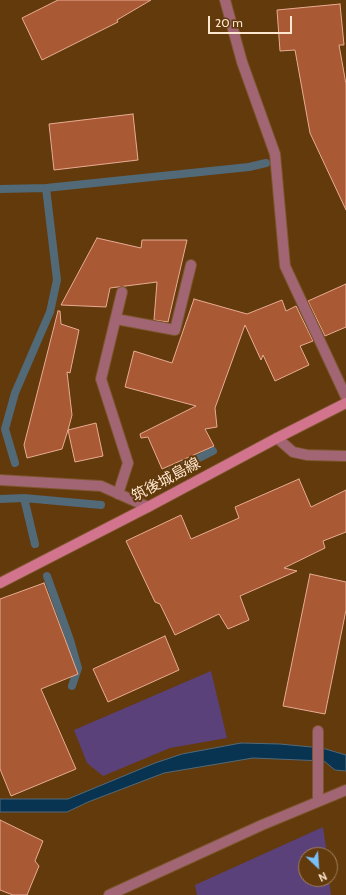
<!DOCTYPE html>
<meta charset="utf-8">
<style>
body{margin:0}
#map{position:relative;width:346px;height:895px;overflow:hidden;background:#623a0c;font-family:Cabin,sans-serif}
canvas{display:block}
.north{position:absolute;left:298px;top:847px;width:40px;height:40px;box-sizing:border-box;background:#623a0c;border:1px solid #a07f5a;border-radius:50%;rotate:155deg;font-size:11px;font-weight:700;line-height:16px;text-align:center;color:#fee6cf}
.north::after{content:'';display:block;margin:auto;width:14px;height:18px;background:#79bff8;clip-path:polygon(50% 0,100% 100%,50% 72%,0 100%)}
.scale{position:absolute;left:208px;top:16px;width:84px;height:18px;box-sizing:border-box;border:2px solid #fee6cf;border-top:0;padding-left:5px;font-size:12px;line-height:14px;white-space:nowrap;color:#fee6cf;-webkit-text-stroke:3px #623a0c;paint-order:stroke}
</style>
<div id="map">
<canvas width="346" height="895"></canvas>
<div class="north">N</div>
<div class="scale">20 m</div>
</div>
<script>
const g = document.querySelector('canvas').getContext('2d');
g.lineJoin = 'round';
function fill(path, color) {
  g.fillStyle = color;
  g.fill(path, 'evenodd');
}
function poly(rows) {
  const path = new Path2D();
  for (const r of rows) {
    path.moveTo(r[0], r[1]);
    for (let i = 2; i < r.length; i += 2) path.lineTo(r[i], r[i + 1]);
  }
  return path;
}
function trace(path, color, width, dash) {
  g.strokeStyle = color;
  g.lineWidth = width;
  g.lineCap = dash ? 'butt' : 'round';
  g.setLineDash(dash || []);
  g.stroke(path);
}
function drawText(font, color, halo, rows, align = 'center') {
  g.font = font + ' Cabin,"Noto Sans JP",sans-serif';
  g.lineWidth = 4;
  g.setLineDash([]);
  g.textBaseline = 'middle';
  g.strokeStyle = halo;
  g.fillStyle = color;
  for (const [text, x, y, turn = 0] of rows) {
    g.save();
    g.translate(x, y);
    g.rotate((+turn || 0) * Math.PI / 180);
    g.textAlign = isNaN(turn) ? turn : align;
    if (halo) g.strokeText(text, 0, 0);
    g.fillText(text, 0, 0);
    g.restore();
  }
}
fill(poly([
 [211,671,227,738,170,748,103,776,87,763,74,730],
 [323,827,327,855,306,855,306,879,329,879,331,895,197,895,195,885]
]), '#5b417a');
const water = poly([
 [241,743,280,744,322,748,346,755,346,771,335,770,324,761,253,758,164,773,88,802,67,812,0,812,0,799,68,799,155,763,182,754,241,743]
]);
fill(water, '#083452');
trace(water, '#526978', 1);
trace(poly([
 [0,189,46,188,249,167,266,163],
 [15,463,5,429,15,393,50,312,57,280,46,188],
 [167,474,213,451],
 [24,498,35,544],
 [0,499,24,498,101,505],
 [47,576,70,640,78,668,72,686]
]), '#526978', 8);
const building = poly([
 [58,0,151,0,117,20,118,22,42,60,22,18,58,0],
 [340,4,344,45,339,45,346,84,346,210,310,133,295,50,280,51,277,10,340,4],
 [133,114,138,160,54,170,49,124,133,114],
 [97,238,141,248,142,240,187,240,168,322,154,320,157,282,110,288,106,307,61,305,97,238],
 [346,284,346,327,325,336,308,301,346,284],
 [194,299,247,314,282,300,286,311,296,306,313,341,300,346,309,365,275,381,263,355,261,360,245,325,215,408,217,427,205,429,214,446,162,469,148,437,141,438,140,434,196,406,125,387,134,351,172,363,194,299],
 [58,311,60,311,61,324,79,330,70,373,67,372,72,415,68,430,96,423,103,456,75,462,68,430,62,449,27,458,24,445,58,311],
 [299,479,311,507,346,490,346,532,323,541,325,548,284,568,297,571,240,596,249,620,228,629,219,614,175,635,160,604,155,602,126,541,181,515,191,539,239,518,235,507,299,479],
 [310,574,346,582,346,610,325,714,283,706,310,574],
 [44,583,78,674,41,689,76,769,11,796,0,769,0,599,44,583],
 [165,636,179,670,108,702,93,669,165,636],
 [0,820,43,841,35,861,39,866,27,895,13,895,0,890,0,820]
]);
fill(building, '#aa5935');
trace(building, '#e8ac92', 1);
const service = poly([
 [318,801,318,731]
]);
const minor = poly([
 [225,0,242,62,275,154,285,266,346,397],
 [116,319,175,330,191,265],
 [277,438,293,452,307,455,346,456],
 [0,480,101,486,148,507],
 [118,494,128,463,101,379,122,292]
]);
const tertiary = poly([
 [109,895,262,825,346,790]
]);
const secondary = poly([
 [0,583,148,507,277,438,346,403]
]);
trace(service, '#7b562b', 12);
trace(minor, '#7b562b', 12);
trace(tertiary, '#7b562b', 12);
trace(secondary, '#7b562b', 12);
trace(service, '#a16573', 10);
trace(minor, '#a16573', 10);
trace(tertiary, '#a16573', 10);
trace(secondary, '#d2748d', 10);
drawText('15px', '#fee6cf', '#623a0c', [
 ["筑後城島線",166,480,-28]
]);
</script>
